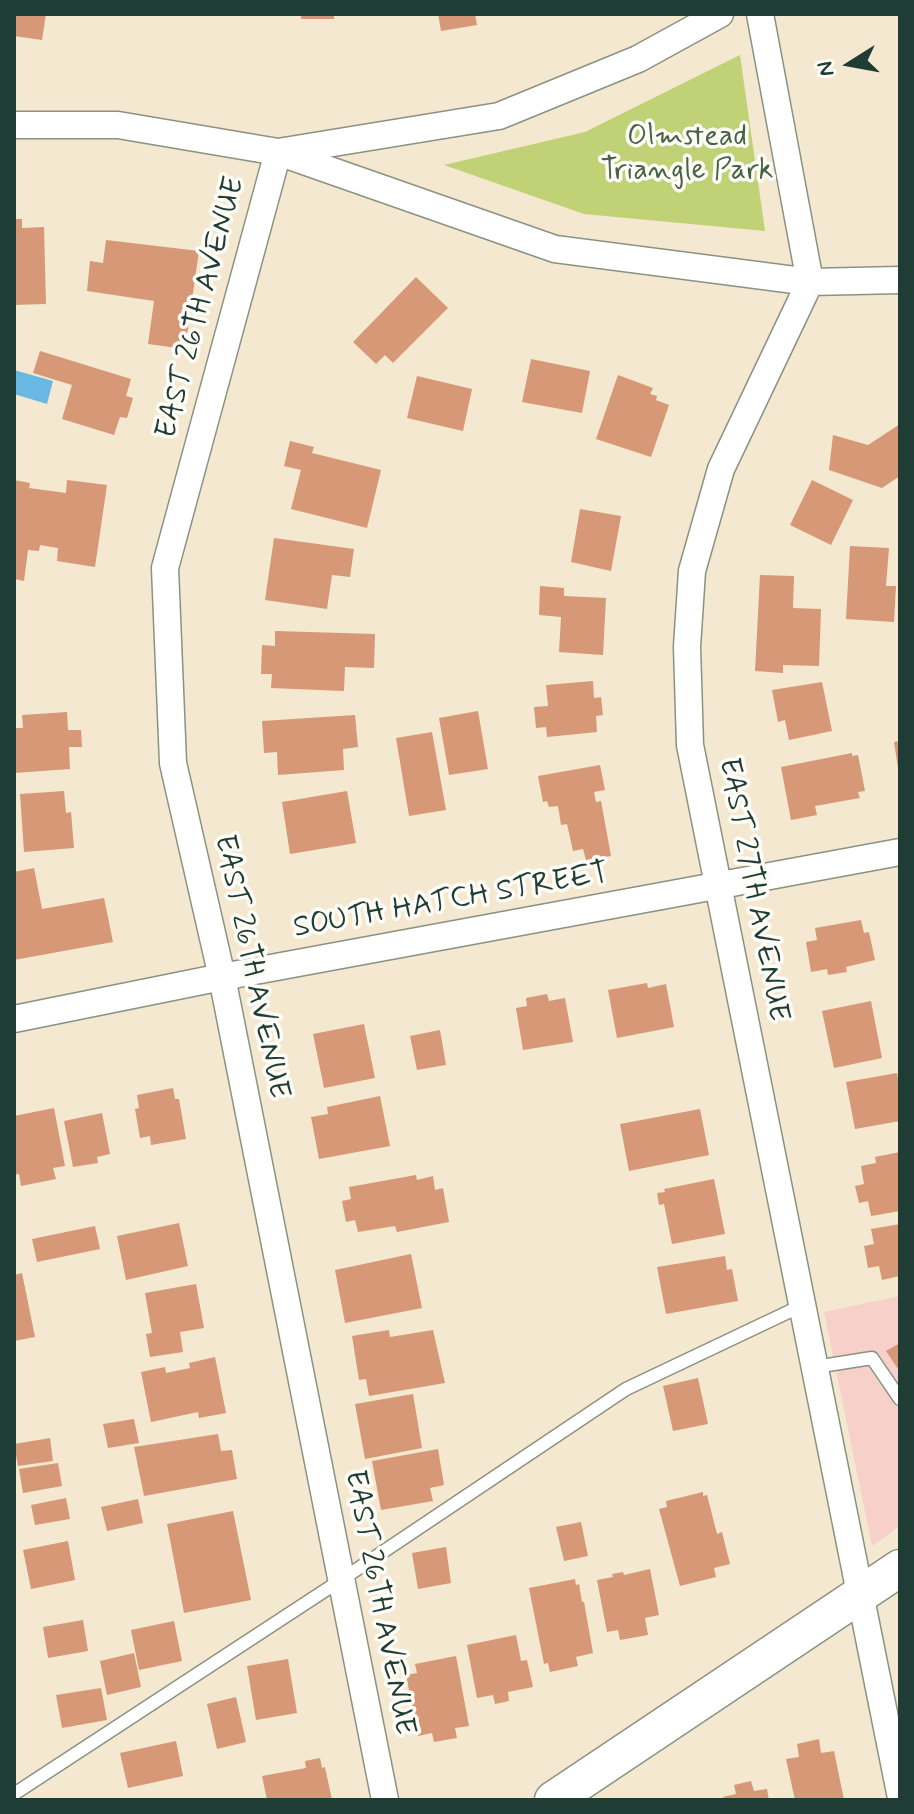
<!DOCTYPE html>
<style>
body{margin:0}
#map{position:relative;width:914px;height:1814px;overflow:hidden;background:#f4e8d0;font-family:Mynerve,sans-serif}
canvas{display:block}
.frame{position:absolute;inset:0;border:16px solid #1f3d34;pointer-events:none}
.north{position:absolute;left:810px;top:24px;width:80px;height:80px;-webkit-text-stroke:6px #fdfcf7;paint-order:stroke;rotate:259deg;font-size:22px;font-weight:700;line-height:32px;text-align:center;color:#1f3d34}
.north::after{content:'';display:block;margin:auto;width:28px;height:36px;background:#1f3d34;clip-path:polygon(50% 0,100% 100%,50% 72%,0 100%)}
</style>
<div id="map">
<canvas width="914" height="1814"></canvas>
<div class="frame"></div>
<div class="north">N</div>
</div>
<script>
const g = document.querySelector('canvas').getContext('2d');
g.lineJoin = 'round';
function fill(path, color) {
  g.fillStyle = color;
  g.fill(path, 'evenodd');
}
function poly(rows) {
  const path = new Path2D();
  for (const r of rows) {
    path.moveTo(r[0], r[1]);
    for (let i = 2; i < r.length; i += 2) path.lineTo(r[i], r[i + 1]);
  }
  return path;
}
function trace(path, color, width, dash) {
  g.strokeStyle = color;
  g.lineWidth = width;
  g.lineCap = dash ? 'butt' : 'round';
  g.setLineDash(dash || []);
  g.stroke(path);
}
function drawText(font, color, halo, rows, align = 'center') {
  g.font = font + ' Mynerve,sans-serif';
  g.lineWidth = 7;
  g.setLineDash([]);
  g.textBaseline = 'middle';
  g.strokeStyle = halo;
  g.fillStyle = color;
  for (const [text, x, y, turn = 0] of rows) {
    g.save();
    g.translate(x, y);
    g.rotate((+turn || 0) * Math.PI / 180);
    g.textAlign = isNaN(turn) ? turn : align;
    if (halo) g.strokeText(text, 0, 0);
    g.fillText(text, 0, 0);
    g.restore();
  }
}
fill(poly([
 [900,1296,900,1526,872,1546,824,1312]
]), '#f7d0ca');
fill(poly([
 [740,55,765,231,584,214,444,165,585,132]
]), '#c0d275');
fill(poly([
 [14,370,53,381,47,404,14,394]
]), '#68b8e3');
fill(poly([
 [14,14,46,14,42,40,14,36],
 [301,14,334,14,334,19,301,19],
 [438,14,475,14,477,25,441,31],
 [14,219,22,219,22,228,44,227,46,304,14,305],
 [106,240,199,251,185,349,148,344,154,301,87,291,90,261,103,263],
 [416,277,448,308,393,363,385,355,376,364,353,342],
 [40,351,131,379,126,396,133,398,127,418,120,417,114,435,62,419,72,385,33,373],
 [531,359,590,371,582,413,522,402],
 [618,375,653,388,650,394,657,396,656,400,669,405,651,457,596,439],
 [417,376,472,389,463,431,407,418],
 [900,424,900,476,882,488,829,470,833,435,868,445],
 [290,441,314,447,312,453,381,470,367,528,291,509,301,470,284,466],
 [14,480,30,483,29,488,66,493,67,480,107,485,95,567,57,561,58,548,40,545,39,551,28,550,24,581,14,579],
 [812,480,853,500,831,545,790,525],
 [580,509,621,516,611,571,571,562],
 [274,538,354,549,350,577,332,575,327,609,265,600],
 [850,546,889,548,886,586,896,586,894,622,846,619],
 [760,575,794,576,793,608,821,609,819,666,783,665,783,673,755,671],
 [540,586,564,588,564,596,606,598,603,655,559,652,561,617,539,615],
 [275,631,375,634,374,668,345,667,344,691,271,688,272,674,261,674,262,645,275,646],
 [593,681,594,698,601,697,603,715,596,716,597,732,547,737,546,727,536,728,534,707,548,706,546,685],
 [822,682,832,731,789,740,785,720,778,722,772,690],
 [478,711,488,769,449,775,439,718],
 [67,712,68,730,81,730,82,747,69,747,70,769,14,773,14,728,23,728,22,715],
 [355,715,358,747,343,749,344,770,278,775,277,752,264,753,262,721],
 [432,732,446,810,409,816,396,738],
 [900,741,900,768,898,768,894,742],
 [852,753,852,756,858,755,865,791,858,792,860,798,815,806,817,815,791,820,781,767],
 [600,765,605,790,594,792,596,802,601,801,611,856,586,860,583,849,573,851,567,824,561,825,558,806,549,807,547,801,543,802,538,776],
 [64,791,66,813,71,812,74,848,24,852,20,794],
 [347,791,356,843,290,854,282,802],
 [34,868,42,909,104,898,113,942,14,960,14,872],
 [861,920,864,933,869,932,875,960,846,967,847,972,828,975,827,969,811,972,806,942,817,940,815,928],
 [647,983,648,988,666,984,674,1027,617,1038,608,990],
 [547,994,549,1001,565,998,573,1042,523,1050,516,1008,527,1006,526,998],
 [871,1001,882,1058,834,1068,822,1011],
 [364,1024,375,1078,324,1088,313,1034],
 [440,1030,446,1065,417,1070,410,1036],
 [897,1073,900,1091,900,1121,855,1129,846,1082],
 [173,1088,175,1099,179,1099,186,1139,151,1145,150,1136,140,1138,135,1109,139,1108,137,1095],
 [380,1096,390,1146,319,1159,311,1117,328,1114,327,1107],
 [54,1108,65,1166,53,1168,56,1179,21,1186,19,1174,14,1175,14,1116],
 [700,1109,709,1155,629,1171,620,1124],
 [102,1113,110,1154,97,1157,98,1163,73,1167,64,1121],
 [900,1152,900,1211,871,1216,868,1201,859,1203,855,1186,864,1184,861,1166,876,1163,875,1157],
 [416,1175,417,1180,433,1176,435,1190,443,1188,449,1222,397,1232,395,1226,358,1232,355,1220,346,1222,342,1201,351,1199,349,1187],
 [714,1179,725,1234,672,1244,664,1204,659,1205,657,1193,665,1192,664,1189],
 [179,1223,188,1266,126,1280,117,1236],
 [900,1224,900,1276,882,1280,879,1266,868,1268,864,1246,874,1244,871,1229],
 [95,1226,100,1249,37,1262,32,1239],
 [411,1254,422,1308,345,1323,335,1270],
 [725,1256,727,1270,732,1269,738,1301,666,1314,657,1267],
 [22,1273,35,1337,14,1341,14,1275],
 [196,1284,204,1328,180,1332,183,1352,150,1357,146,1334,152,1333,145,1293],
 [389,1330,390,1337,433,1330,445,1383,369,1396,366,1379,359,1380,352,1336],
 [900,1343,900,1372,886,1351],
 [215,1357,226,1413,199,1418,198,1412,151,1422,141,1372,165,1367,166,1373,190,1368,189,1363],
 [698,1378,708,1424,673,1431,663,1386],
 [413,1394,422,1448,365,1459,355,1404],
 [134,1419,139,1443,108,1448,103,1424],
 [218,1434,221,1451,232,1450,237,1479,144,1496,134,1447],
 [50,1438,53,1461,18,1466,14,1444],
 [438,1449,444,1485,430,1488,433,1501,381,1510,372,1461],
 [58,1463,62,1486,23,1493,19,1469],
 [703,1492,703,1496,707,1495,717,1534,722,1532,730,1564,714,1568,716,1577,680,1586,659,1509,667,1507,666,1501],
 [66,1498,70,1519,35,1525,31,1505],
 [138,1499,143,1523,107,1531,101,1507],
 [233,1511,251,1600,184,1613,167,1524],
 [581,1522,588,1556,564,1561,556,1527],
 [68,1541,75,1580,31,1589,23,1550],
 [446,1547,451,1583,418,1589,412,1553],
 [650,1569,659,1615,645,1618,648,1635,620,1640,618,1630,607,1632,597,1580,613,1577,612,1574,623,1572,624,1575],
 [575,1579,576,1585,579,1584,582,1602,584,1602,593,1653,576,1657,578,1666,550,1672,548,1663,544,1664,529,1588],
 [83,1620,88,1651,48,1658,43,1627],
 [174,1621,182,1661,139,1670,131,1630],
 [516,1635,521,1661,527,1660,533,1687,508,1692,509,1701,495,1704,493,1695,477,1698,467,1645],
 [134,1653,141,1687,107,1695,100,1661],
 [456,1656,469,1726,455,1728,457,1738,434,1742,432,1733,418,1736,406,1675,417,1673,415,1664],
 [288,1659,297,1713,256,1720,247,1666],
 [101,1688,107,1720,62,1728,56,1695],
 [236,1697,246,1742,217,1749,207,1704],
 [819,1739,821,1753,834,1751,844,1800,795,1800,786,1759,799,1757,797,1744],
 [176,1741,183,1776,128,1788,120,1753],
 [320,1758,322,1768,325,1767,332,1800,267,1800,262,1776,306,1768,305,1761],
 [751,1781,754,1791,767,1789,769,1800,724,1800,723,1797,736,1794,734,1785]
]), '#d69876');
const lane = poly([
 [815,1367,872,1358,900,1399],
 [14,1794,341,1580,626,1389,803,1305]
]);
const street = poly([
 [760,14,810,282,721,469,692,571,687,647,690,745,900,1793],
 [14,125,118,125,278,152,499,116,638,59,720,14],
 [14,1019,222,977,900,852],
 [385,1800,222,977,173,763,165,568,278,152,555,249,810,282,900,280]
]);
const secondary = poly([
 [553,1800,900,1568]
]);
trace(lane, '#8a9282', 15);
trace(street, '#8a9282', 29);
trace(secondary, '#8a9282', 39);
trace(lane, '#fff', 12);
trace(street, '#fff', 26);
trace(secondary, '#fff', 36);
drawText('30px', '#476244', '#fdfcf7', [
 ["Olmstead",687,138],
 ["Triangle Park",687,172]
]);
drawText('30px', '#1f3d34', '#fdfcf7', [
 ["EAST 26TH AVENUE",202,308,-75],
 ["EAST 27TH AVENUE",752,890,79],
 ["SOUTH HATCH STREET",451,902,-10],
 ["EAST 26TH AVENUE",250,967,78],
 ["EAST 26TH AVENUE",378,1603,79]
]);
</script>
